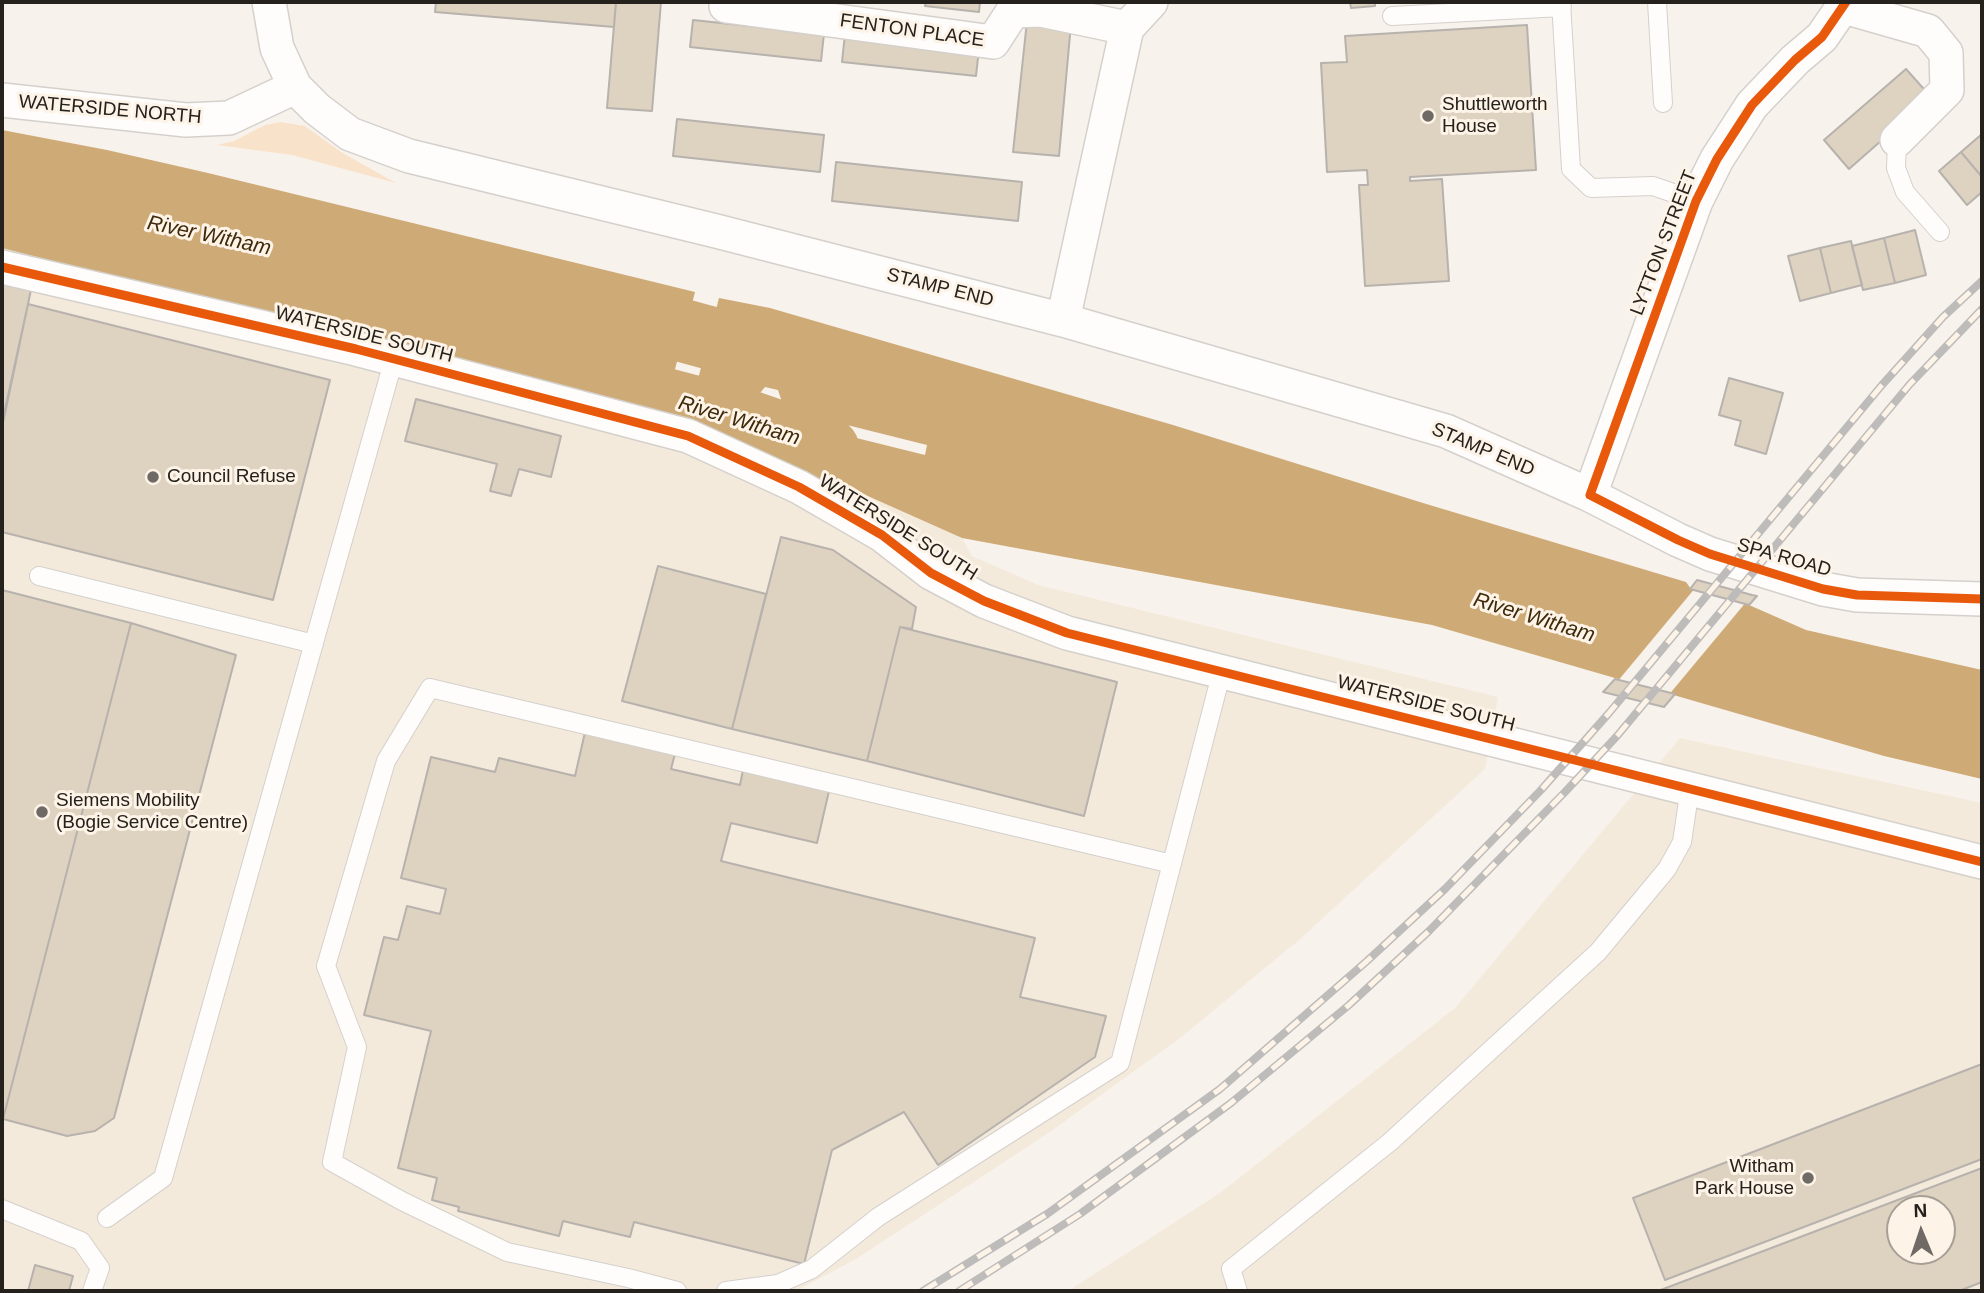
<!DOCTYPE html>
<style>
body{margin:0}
#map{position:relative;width:1984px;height:1293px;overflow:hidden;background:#f8f2ec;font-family:Arial,sans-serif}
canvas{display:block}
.frame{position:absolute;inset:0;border:4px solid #25211d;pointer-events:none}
.north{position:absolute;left:1886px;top:1195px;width:70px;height:70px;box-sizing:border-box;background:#fdf3e7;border:2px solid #a79f96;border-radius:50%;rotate:358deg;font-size:19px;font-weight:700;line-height:28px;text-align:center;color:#25211d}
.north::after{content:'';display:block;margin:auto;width:24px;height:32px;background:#6f6a65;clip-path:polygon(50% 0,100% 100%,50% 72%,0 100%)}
</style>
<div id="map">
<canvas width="1984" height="1293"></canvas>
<div class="frame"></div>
<div class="north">N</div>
</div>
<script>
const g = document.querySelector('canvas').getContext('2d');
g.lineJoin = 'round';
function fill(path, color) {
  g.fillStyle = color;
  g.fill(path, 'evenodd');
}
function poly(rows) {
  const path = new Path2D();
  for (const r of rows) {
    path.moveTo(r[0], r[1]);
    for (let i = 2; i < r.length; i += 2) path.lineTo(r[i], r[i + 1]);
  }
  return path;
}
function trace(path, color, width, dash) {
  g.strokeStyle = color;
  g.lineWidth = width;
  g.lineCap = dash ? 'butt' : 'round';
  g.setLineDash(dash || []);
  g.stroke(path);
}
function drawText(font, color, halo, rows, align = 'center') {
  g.font = font + ' Arial,sans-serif';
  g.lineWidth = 6;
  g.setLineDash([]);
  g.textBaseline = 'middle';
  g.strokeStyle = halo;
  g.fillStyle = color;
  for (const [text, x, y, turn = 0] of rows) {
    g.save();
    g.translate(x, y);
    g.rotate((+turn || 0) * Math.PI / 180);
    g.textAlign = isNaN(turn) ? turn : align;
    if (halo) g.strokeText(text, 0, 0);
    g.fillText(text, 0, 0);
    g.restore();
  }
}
fill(poly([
 [2,248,629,406,733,434,747,440,751,438,767,442,777,446,787,460,962,538,972,556,1038,585,1498,697,1485,769,1299,940,1180,1038,1047,1134,856,1259,796,1291,2,1291],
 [1680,738,1982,803,1982,1291,1068,1291,1220,1193,1455,1008],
 [1900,1209,1942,1209,1942,1251,1900,1251]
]), '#f4eadc');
fill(poly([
 [281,122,305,126,341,152,396,183,292,155,217,145,234,141,265,125]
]), '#f8e3ca');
fill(poly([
 [2,130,107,150,208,173,695,292,673,377,582,353,577,359,580,363,608,371,601,401,2,248],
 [719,298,770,308,1173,425,1423,503,1686,582,1691,589,1749,605,1806,630,1982,670,1982,779,1884,756,1432,625,962,538,787,460,777,446,751,438,747,421,758,409,795,419,799,418,800,414,798,409,783,405,778,390,765,387,756,398,697,383],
 [613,372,739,404,755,406,742,420,748,440,702,425,605,402]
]), '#ceaa76');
fill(poly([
 [520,331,576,351,573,362,516,342],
 [811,416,927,445,925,455,808,426],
 [1696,587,1747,601,1667,697,1617,682]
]), '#f8f2ec');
trace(poly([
 [600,308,791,360],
 [520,361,747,421,828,449]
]), '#ceaa76', 63);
const building = poly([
 [436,2,616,2,614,27,435,12,436,2],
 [616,2,661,2,652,111,607,108,616,2],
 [926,2,980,2,979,12,925,6,926,2],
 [1350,2,1375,2,1375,6,1351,8,1350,2],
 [693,20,824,34,821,61,690,47,693,20],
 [1027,21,1071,24,1059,156,1013,152,1027,21],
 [1527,25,1536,170,1410,177,1410,181,1442,179,1449,281,1365,286,1359,185,1368,185,1367,170,1327,172,1321,63,1347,62,1345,36,1527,25],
 [845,34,979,49,976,76,842,62,845,34],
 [1906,69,1931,97,1849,169,1824,140,1906,69],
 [677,119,824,135,820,172,673,156,677,119],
 [1982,134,1982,177,1961,152,1982,134],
 [1961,152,1982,177,1982,192,1967,205,1939,171,1961,152],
 [836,162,1022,182,1018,221,832,201,836,162],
 [1915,230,1926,275,1895,283,1884,238,1915,230],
 [1884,238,1895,283,1863,290,1852,246,1884,238],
 [1851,241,1862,285,1831,293,1820,248,1851,241],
 [1820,248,1831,293,1800,301,1788,256,1820,248],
 [2,277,32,285,3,423,2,423,2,277],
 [28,304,330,380,273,600,2,532,2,423,28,304],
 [1729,378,1783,393,1766,454,1735,445,1741,421,1719,415,1729,378],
 [416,399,561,436,551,477,519,469,511,496,490,491,497,464,405,441,416,399],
 [781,537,833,550,916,607,912,629,900,627,867,761,732,729,781,537],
 [658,566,766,594,732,729,622,701,658,566],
 [1697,580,1752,595,1757,596,1749,605,1690,589,1697,580],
 [2,590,131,623,3,1119,2,1119,2,590],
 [131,623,236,655,114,1118,95,1131,67,1136,3,1119,131,623],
 [900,627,1117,682,1084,816,867,761,900,627],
 [1615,679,1675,694,1664,707,1603,692,1615,679],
 [586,728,676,750,671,769,740,785,743,770,829,791,817,843,731,823,721,861,1035,938,1020,997,1106,1016,1095,1057,938,1165,904,1112,832,1150,804,1264,634,1222,630,1237,563,1221,559,1236,458,1211,459,1207,432,1200,437,1178,398,1168,431,1031,364,1015,384,937,398,940,407,906,440,914,446,889,401,878,431,757,495,772,499,758,575,776,586,728],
 [1982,1064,1982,1159,1665,1280,1633,1198,1982,1064],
 [1982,1168,1982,1282,1959,1291,1658,1291,1982,1168],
 [1900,1209,1942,1209,1942,1251,1900,1251,1900,1209],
 [35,1265,73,1276,69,1291,28,1291,35,1265]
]);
fill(building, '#ded2c1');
trace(building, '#b7b2ad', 2);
const lane = poly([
 [1561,2,1571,169,1591,188,1653,186,1696,201],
 [1657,2,1663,103],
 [1392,16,1562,7],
 [1897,140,1896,168,1905,192,1940,232],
 [39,576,314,644],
 [2,1209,81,1241,100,1268,92,1291],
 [107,1218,163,1178,394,359],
 [677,1291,628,1278,507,1252,402,1201,332,1162,357,1047,326,966,386,761,430,688,1172,864],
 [726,1291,778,1284,812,1269,878,1217,1120,1063,1222,671],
 [1238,1291,1231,1269,1390,1142,1598,952,1667,869,1682,842,1690,788]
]);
const street = poly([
 [269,2,277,48,295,87,317,109,350,134,409,156,716,231,1063,320,1446,431,1590,495,1678,540,1710,554,1823,589,1857,595,1982,599],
 [726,2,726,6,993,42,1013,11,1041,10,1127,28],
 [1844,7,1928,31,1946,53,1947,90,1897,140],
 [2,100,186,120,229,118,295,87],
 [2,267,356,349,688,436,799,487,882,535,931,573,984,601,1067,633,1982,862],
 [1063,320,1127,28,1151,2],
 [1590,495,1696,201,1717,159,1752,105,1795,60,1822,37,1846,2]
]);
trace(lane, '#d4d0cb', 20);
trace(street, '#d4d0cb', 36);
trace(lane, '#fefdfc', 18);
trace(street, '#fefdfc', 33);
const rail = poly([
 [923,1291,1047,1214,1220,1089,1367,961,1445,889,1541,790,1609,713,1882,385,1943,317,1982,281],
 [959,1291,1080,1214,1231,1103,1349,1005,1429,931,1565,792,1617,736,1910,384,1982,309]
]);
trace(rail, '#bebcbb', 8);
trace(rail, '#fdf3e7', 5, [16]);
trace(poly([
 [1846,2,1822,37,1795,60,1752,105,1717,159,1696,201,1590,495,1678,540,1710,554,1823,589,1857,595,1982,599],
 [2,267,356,349,688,436,799,487,882,535,931,573,984,601,1067,633,1982,862]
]), '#e8590c', 9);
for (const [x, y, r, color] of [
 [1428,116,7,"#6f6a65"],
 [153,477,7,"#6f6a65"],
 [42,812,7,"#6f6a65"],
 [1808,1178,7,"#6f6a65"]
]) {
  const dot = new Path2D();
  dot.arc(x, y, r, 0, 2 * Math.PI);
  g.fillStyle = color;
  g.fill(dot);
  trace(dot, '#fdf3e7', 2.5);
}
drawText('19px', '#25211d', '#fdf3e7', [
 ["FENTON PLACE",912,31,8],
 ["WATERSIDE NORTH",110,110,5],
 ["LYTTON STREET",1664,243,-69],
 ["STAMP END",940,288,14],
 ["WATERSIDE SOUTH",364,335,14],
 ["STAMP END",1483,450,23],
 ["WATERSIDE SOUTH",898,528,32],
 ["SPA ROAD",1784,558,16],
 ["WATERSIDE SOUTH",1426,704,14]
]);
drawText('19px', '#25211d', '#fdf3e7', [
 ["Shuttleworth",1442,105],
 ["House",1442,127],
 ["Council Refuse",167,477],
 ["Siemens Mobility",56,801],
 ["(Bogie Service Centre)",56,823],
 ["Witham",1794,1167,"right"],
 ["Park House",1794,1189,"right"]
], 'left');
drawText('italic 21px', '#3f2a0a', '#fdf3e7', [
 ["River Witham",209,236,12],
 ["River Witham",739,421,17],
 ["River Witham",1534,618,17]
]);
</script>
